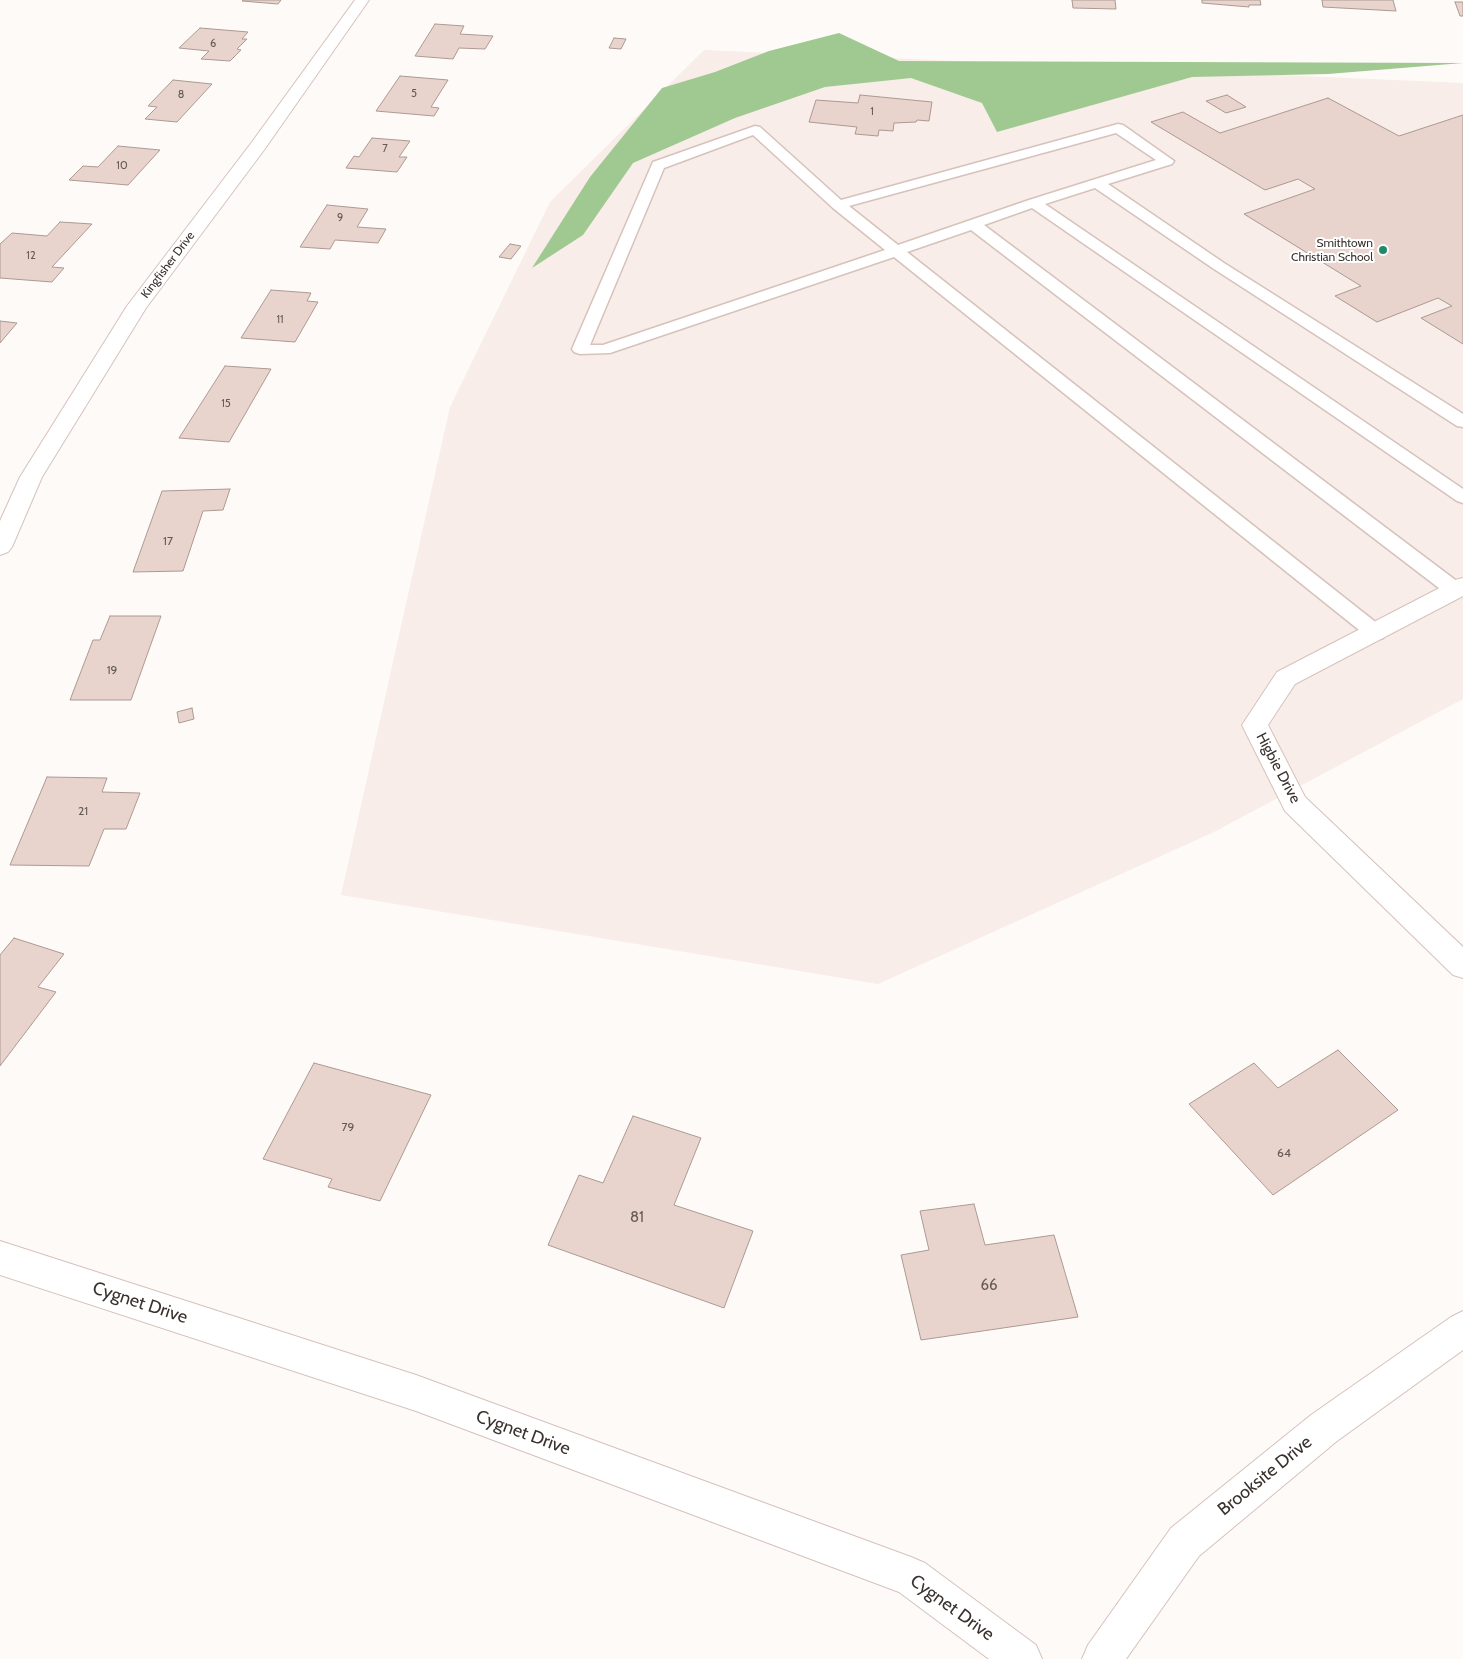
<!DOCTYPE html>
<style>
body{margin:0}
canvas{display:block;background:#fefaf8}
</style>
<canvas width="1463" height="1659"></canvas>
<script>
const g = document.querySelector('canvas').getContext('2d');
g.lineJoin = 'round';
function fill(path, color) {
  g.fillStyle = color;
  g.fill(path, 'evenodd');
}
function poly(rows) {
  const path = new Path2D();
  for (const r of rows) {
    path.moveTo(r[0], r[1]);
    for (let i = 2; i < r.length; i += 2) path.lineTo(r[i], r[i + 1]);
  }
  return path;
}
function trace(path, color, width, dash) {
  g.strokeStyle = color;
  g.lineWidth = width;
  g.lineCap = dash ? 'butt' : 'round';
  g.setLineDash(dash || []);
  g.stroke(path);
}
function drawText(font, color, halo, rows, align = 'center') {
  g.font = font + ' Cabin,sans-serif';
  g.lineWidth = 4;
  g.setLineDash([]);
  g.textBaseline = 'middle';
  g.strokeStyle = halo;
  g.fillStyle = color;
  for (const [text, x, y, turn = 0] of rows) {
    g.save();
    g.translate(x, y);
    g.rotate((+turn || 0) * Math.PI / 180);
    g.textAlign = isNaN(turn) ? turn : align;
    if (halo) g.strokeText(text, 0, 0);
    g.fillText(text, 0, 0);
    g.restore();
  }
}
fill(poly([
 [704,50,1463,83,1463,699,1214,832,878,984,341,895,450,407,550,202]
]), '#f8ede8');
fill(poly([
 [839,33,899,61,1463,63,1328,74,1192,77,997,132,982,103,911,78,825,87,735,118,633,163,583,235,532,268,590,177,662,88,715,72,769,51]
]), '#9fc991');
const building = poly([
 [243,0,281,0,278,4,242,1,243,0],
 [1072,0,1115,0,1116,9,1073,8,1072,0],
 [1202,0,1260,0,1261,5,1249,5,1249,7,1202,3,1202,0],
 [1322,0,1393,0,1396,11,1323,7,1322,0],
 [1455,2,1463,2,1463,16,1460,16,1455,2],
 [435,24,464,26,460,34,493,36,485,49,459,48,453,59,415,56,435,24],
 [200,28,248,32,242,39,247,39,237,49,241,50,230,61,201,59,209,51,179,48,200,28],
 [614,38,626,39,621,49,609,48,614,38],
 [400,76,448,80,431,107,439,108,434,116,376,111,400,76],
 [173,80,212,84,177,122,145,119,157,107,148,106,173,80],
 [860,95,932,102,929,121,917,120,916,122,894,123,893,131,879,130,878,136,855,134,857,127,809,122,816,100,858,103,860,95],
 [1227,95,1246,107,1226,113,1206,101,1227,95],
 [1328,98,1399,136,1463,115,1463,344,1421,318,1452,306,1438,298,1377,322,1335,296,1361,286,1244,214,1315,189,1298,179,1265,190,1151,122,1183,112,1220,133,1328,98],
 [372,138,410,141,399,157,407,157,397,172,346,168,354,156,359,157,372,138],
 [118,146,160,150,128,185,69,180,83,166,98,167,118,146],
 [327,205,368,209,357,227,386,229,378,243,335,240,330,249,300,247,327,205],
 [60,222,92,224,52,267,64,268,52,282,0,278,0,244,12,233,47,236,60,222],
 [510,244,521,246,511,259,499,257,510,244],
 [271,290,311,293,307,301,318,302,295,342,241,338,271,290],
 [0,321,17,323,0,343,0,321],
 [225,366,271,369,229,442,179,438,225,366],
 [230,489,223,510,203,511,183,571,133,572,162,491,230,489],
 [110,616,161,616,131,700,70,700,93,640,100,640,110,616],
 [192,708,194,719,179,723,177,712,192,708],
 [47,777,107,778,102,792,140,793,126,829,104,829,89,866,10,865,47,777],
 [14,938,64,954,38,987,56,992,0,1066,0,955,14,938],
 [1338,1050,1398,1110,1273,1195,1189,1104,1254,1063,1278,1088,1338,1050],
 [314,1063,431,1095,380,1201,328,1187,332,1179,263,1159,314,1063],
 [633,1116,701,1138,674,1205,753,1231,724,1308,548,1245,579,1175,603,1183,633,1116],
 [974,1204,985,1245,1054,1235,1078,1317,921,1340,901,1255,929,1250,920,1211,974,1204]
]);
fill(building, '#e8d4cd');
trace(building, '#ac9992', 1);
const lane = poly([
 [1118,124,1123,125,1174,161,1172,164,1108,184,1224,263,1463,414,1463,427,1457,426,1214,269,1095,188,1045,204,1463,489,1463,503,1457,501,1032,208,984,225,1462,585,1462,595,1455,597,1448,595,971,230,907,252,1383,628,1386,633,1383,638,1376,640,1369,638,894,257,610,353,580,354,574,352,572,349,653,162,755,126,760,127,841,200,1118,124],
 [1116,133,1156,160,1029,200,898,245,849,206,1116,133],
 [753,135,833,208,885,250,603,345,590,345,664,168,753,135]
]);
const street = poly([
 [355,0,369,0,264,150,146,308,42,477,12,547,8,552,0,555,0,521,20,477,127,306,252,142,355,0],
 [1463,578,1463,596,1295,684,1268,725,1305,797,1463,947,1463,978,1453,975,1285,811,1242,725,1277,672,1455,580,1463,578],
 [0,1241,416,1375,911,1557,925,1563,1036,1645,1042,1659,989,1659,899,1592,416,1411,0,1275,0,1241]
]);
const secondary = poly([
 [1463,1311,1463,1350,1337,1441,1199,1556,1126,1659,1082,1659,1088,1645,1171,1528,1311,1415,1451,1317,1463,1311]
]);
trace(lane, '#d6c2bb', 3);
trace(street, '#d6c2bb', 2);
trace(secondary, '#d6c2bb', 2);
fill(lane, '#fff');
fill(street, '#fff');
fill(secondary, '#fff');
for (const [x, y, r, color] of [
 [1383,250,5,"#208b69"]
]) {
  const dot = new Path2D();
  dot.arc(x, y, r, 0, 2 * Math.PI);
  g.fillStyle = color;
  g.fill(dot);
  trace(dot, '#fff', 2);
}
drawText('11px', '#655a56', null, [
 ["6",213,44],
 ["5",414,94],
 ["8",181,95],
 ["1",872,112],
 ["7",385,149],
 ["10",122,166],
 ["9",340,218],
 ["12",31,256],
 ["11",280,320],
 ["15",226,404]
]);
drawText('12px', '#39312e', '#fff', [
 ["Smithtown",1373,243],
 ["Christian School",1373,257]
], 'right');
drawText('12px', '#39312e', '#fff', [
 ["Kingfisher Drive",168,265,-53]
]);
drawText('12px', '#655a56', null, [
 ["17",168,541],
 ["19",112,670],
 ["21",83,811],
 ["79",348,1127],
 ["64",1284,1153]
]);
drawText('15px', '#39312e', '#fff', [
 ["Higbie Drive",1278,768,62]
]);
drawText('15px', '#655a56', null, [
 ["81",637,1218],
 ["66",989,1286]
]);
drawText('18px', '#39312e', '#fff', [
 ["Cygnet Drive",140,1303,18],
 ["Cygnet Drive",523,1433,20],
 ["Brooksite Drive",1265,1476,-39],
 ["Cygnet Drive",952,1608,36]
]);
</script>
